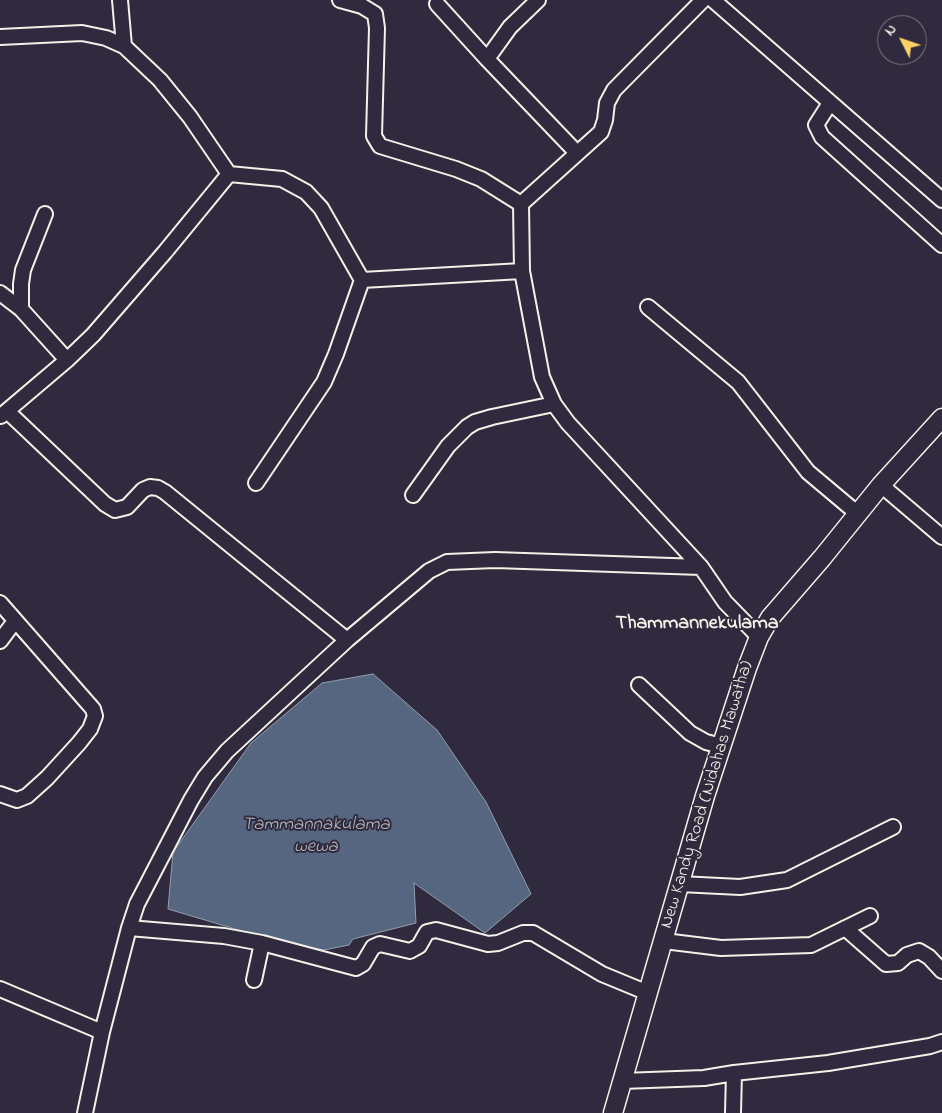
<!DOCTYPE html>
<style>
body{margin:0}
#map{position:relative;width:942px;height:1113px;overflow:hidden;background:#2f2a3d;font-family:"Indie Flower",sans-serif}
canvas{display:block}
.north{position:absolute;left:877px;top:15px;width:50px;height:50px;box-sizing:border-box;background:#2f2a3d;border:1px solid #7e7a81;border-radius:50%;rotate:311deg;font-size:14px;font-weight:700;line-height:20px;text-align:center;color:#f4f1e8}
.north::after{content:'';display:block;margin:auto;width:18px;height:22px;background:#ffd166;clip-path:polygon(50% 0,100% 100%,50% 72%,0 100%)}
</style>
<div id="map">
<canvas width="942" height="1113"></canvas>
<div class="north">N</div>
</div>
<script>
const g = document.querySelector('canvas').getContext('2d');
g.lineJoin = 'round';
function fill(path, color) {
  g.fillStyle = color;
  g.fill(path, 'evenodd');
}
function poly(rows) {
  const path = new Path2D();
  for (const r of rows) {
    path.moveTo(r[0], r[1]);
    for (let i = 2; i < r.length; i += 2) path.lineTo(r[i], r[i + 1]);
  }
  return path;
}
function trace(path, color, width, dash) {
  g.strokeStyle = color;
  g.lineWidth = width;
  g.lineCap = dash ? 'butt' : 'round';
  g.setLineDash(dash || []);
  g.stroke(path);
}
function drawText(font, color, halo, rows, align = 'center') {
  g.font = font + ' "Indie Flower",sans-serif';
  g.lineWidth = 4;
  g.setLineDash([]);
  g.textBaseline = 'middle';
  g.strokeStyle = halo;
  g.fillStyle = color;
  for (const [text, x, y, turn = 0] of rows) {
    g.save();
    g.translate(x, y);
    g.rotate((+turn || 0) * Math.PI / 180);
    g.textAlign = isNaN(turn) ? turn : align;
    if (halo) g.strokeText(text, 0, 0);
    g.fillText(text, 0, 0);
    g.restore();
  }
}
const water = poly([
 [373,674,437,730,486,802,531,894,485,933,414,883,416,923,353,939,349,945,324,950,279,942,168,909,173,852,251,743,322,683,373,674]
]);
fill(water, '#566680');
trace(water, '#959eaa', 1);
const minor = poly([
 [120,0,124,46],
 [340,0,362,6,375,14,377,28,374,136,380,146,456,169,481,179,521,204],
 [703,0,614,90,607,103,605,120,601,132,521,204,522,271,542,377,554,404,568,423,701,567,725,602,759,637],
 [713,0,942,200],
 [437,4,487,59,577,153],
 [0,37,82,33,106,38,124,46,160,80,190,117,229,174,282,179,306,192,321,208,362,280,336,354,324,382,256,483],
 [487,59,510,27,538,0],
 [830,103,816,125,822,137,942,245],
 [362,280,522,271],
 [0,293,21,309,67,360],
 [648,307,738,382,808,472,858,514],
 [21,309,21,284,23,270,45,214],
 [7,411,105,504,115,510,127,507,143,490,150,487,158,488,165,492,347,640],
 [1,416,67,360,93,335,165,252,229,174],
 [881,485,942,537],
 [413,495,448,446,467,427,475,422,492,417,554,404],
 [0,603,93,709,95,716,90,729,79,743,47,778,27,796,17,800,0,794],
 [0,641,15,621],
 [639,685,690,733,706,742,721,746],
 [680,884,740,887,787,880,893,827],
 [129,928,224,936,262,943,356,968,363,964,373,947,380,944,410,951,419,946,427,932,436,930,488,944,498,943,523,933,533,933,602,974,648,993],
 [845,928,886,964,898,963,907,955,919,951,929,957,942,971],
 [664,941,721,948,811,945,870,916],
 [254,980,262,943],
 [0,989,102,1032],
 [622,1081,704,1078,734,1073,828,1063,930,1046,942,1042],
 [85,1113,102,1032,129,928,137,904,191,800,205,777,227,751,347,640,429,571,447,562,495,560,701,567],
 [733,1113,734,1073]
]);
const major = poly([
 [613,1113,705,796,747,668,759,637,770,618,822,558,881,485,942,418]
]);
trace(minor, '#f4f1e8', 18);
trace(major, '#f4f1e8', 21);
trace(minor, '#2f2a3d', 14);
trace(major, '#2f2a3d', 18);
drawText('18px', '#f4f1e8', '#2f2a3d', [
 ["New Kandy Road (Nidahas Mawatha)",708,795,-73]
]);
drawText('italic 19px', '#b5b9be', '#2f2a3d', [
 ["Tammannakulama",316,826],
 ["wewa",316,848]
]);
drawText('bold 20px', '#f4f1e8', '#2f2a3d', [
 ["Thammannekulama",697,625]
]);
</script>
